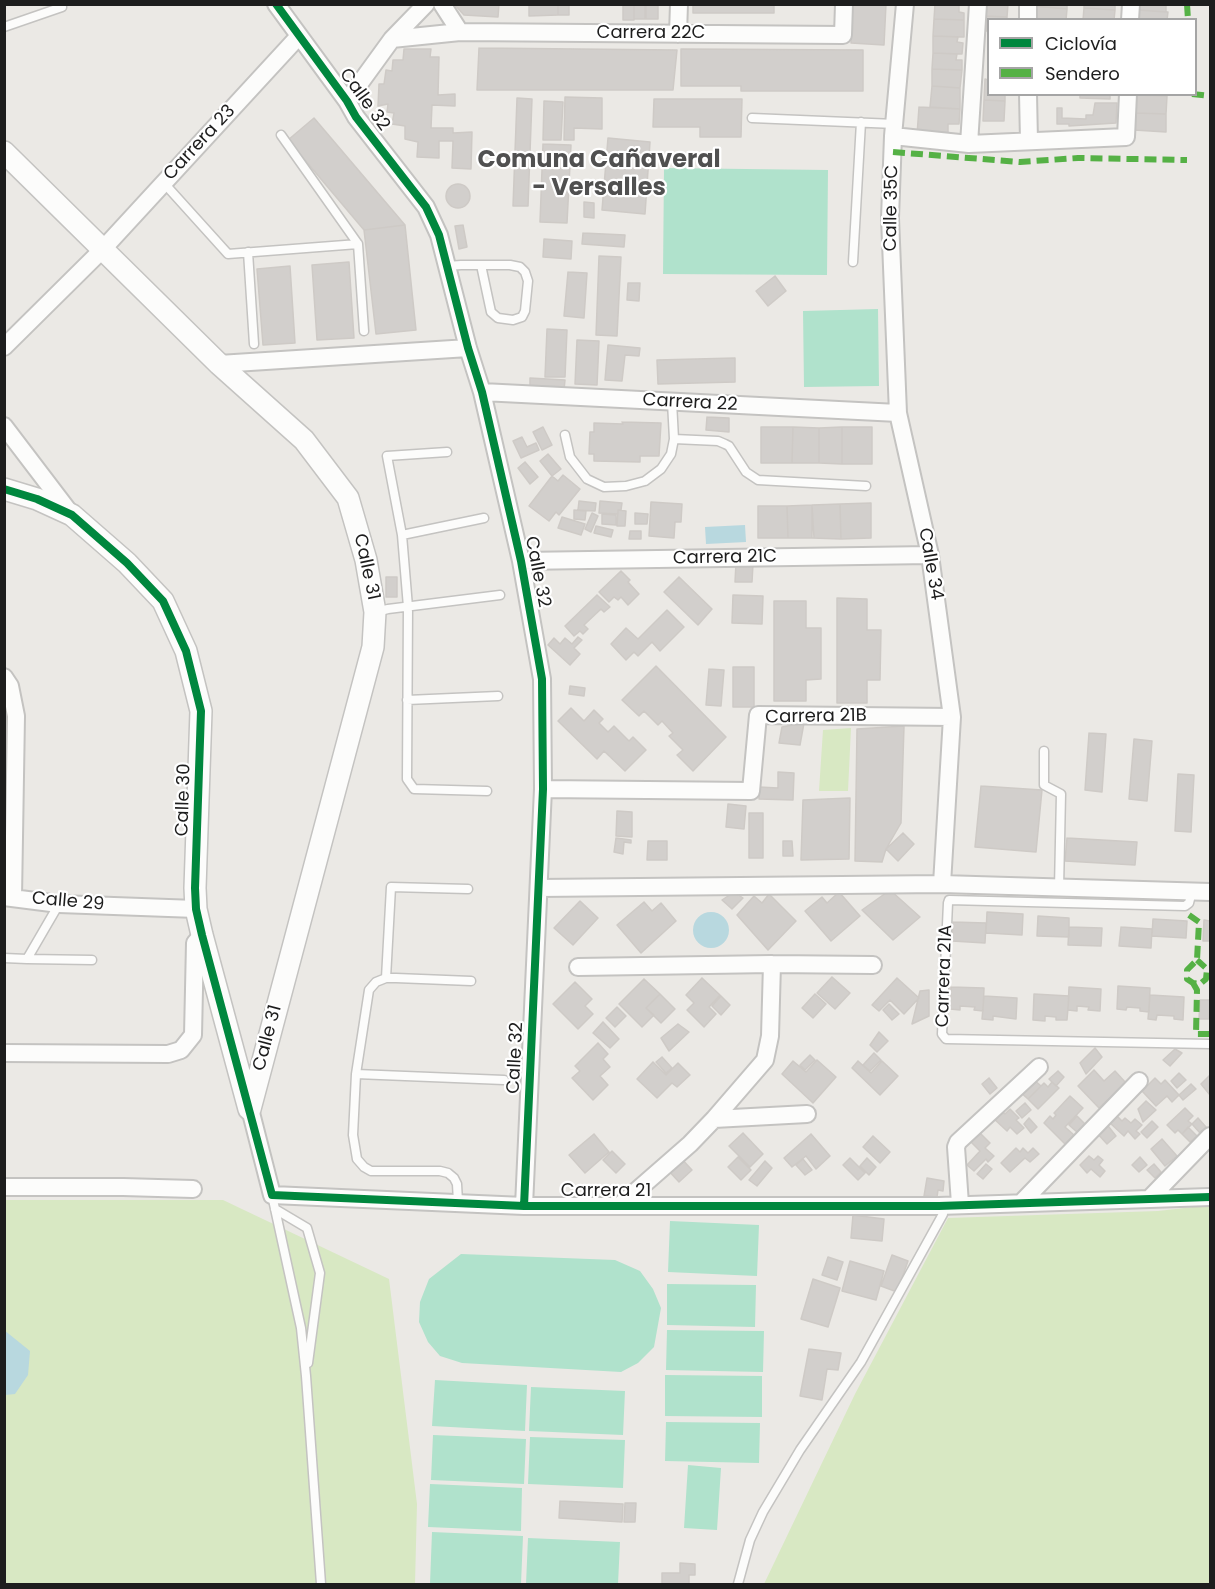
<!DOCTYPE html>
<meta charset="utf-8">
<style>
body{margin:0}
#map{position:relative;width:1215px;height:1589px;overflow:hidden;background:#ebe9e5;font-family:Poppins,sans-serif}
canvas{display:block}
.frame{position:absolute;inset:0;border:6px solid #1d1d1d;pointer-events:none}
.legend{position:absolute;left:987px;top:18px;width:210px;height:78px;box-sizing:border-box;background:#fff;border:2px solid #a5a5a5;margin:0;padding:8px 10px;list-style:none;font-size:18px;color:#1d1d1d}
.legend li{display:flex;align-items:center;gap:12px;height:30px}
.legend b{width:30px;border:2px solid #a5a5a5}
</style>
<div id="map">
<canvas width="1215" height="1589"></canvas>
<div class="frame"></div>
<ul class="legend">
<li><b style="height:8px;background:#00873e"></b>Ciclovía</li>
<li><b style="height:8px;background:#55b145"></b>Sendero</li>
</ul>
</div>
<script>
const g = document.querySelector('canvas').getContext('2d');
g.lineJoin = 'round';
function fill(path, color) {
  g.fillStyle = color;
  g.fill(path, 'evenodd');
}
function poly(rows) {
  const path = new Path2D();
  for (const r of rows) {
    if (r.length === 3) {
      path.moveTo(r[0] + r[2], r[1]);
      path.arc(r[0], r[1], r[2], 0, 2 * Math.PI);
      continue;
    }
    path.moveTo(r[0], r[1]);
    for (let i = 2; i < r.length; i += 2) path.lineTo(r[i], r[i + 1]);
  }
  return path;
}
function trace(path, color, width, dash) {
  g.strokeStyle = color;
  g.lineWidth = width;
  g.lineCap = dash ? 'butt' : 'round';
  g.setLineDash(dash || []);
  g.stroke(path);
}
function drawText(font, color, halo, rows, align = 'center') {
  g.font = font + ' Poppins,sans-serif';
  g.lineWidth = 4.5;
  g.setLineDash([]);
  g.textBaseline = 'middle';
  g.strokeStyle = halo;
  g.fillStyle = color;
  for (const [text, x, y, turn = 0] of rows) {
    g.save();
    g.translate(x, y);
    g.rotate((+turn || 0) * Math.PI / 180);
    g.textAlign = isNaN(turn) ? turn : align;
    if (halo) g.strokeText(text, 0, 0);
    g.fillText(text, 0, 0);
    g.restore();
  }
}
fill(poly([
 [851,728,848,791,819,791,823,730],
 [5,1200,223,1200,389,1279,417,1504,415,1584,5,1584],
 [1210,1205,1210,1584,764,1584,855,1394,948,1218,1158,1211]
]), '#d8e8c3');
fill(poly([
 [664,168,828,170,827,275,663,274],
 [878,309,879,386,804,387,803,311],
 [670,1221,759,1225,757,1276,668,1272],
 [461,1254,615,1260,640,1271,653,1289,661,1308,654,1347,638,1363,621,1372,462,1363,440,1356,428,1342,419,1322,420,1302,429,1279],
 [667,1284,756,1285,755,1327,667,1325],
 [667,1330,764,1331,763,1372,666,1370],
 [665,1375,762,1376,762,1417,665,1416],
 [435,1380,527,1385,525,1431,432,1426],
 [531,1387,625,1391,623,1435,529,1431],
 [666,1422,760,1423,759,1463,665,1461],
 [433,1435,526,1439,524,1484,431,1480],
 [530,1437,625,1440,623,1488,528,1484],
 [688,1465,721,1468,717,1530,684,1528],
 [430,1484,522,1488,521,1531,428,1527],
 [432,1532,523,1536,521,1584,430,1584],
 [528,1538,620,1542,618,1584,526,1584]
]), '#b0e2cc');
fill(poly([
 [745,525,746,542,706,544,705,527],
 [711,930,18],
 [4,1330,30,1351,28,1375,15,1394,5,1395]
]), '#b8d8df');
const building = poly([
 [454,4,499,4,498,17,464,15,454,4],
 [529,4,558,4,558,15,529,16,529,4],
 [558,4,569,4,569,15,558,15,558,4],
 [623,4,634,4,634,20,623,20,623,4],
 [634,4,645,4,645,19,634,19,634,4],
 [646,4,658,4,658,19,646,19,646,4],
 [693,4,774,4,774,13,693,13,693,4],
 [853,4,886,4,884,45,851,43,853,4],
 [935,4,959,4,959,12,964,13,964,20,934,19,935,4],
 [987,4,1008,4,1007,17,986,16,987,4],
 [1033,4,1067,4,1067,9,1033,6,1033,4],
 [1084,4,1115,4,1115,10,1084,8,1084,4],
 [1138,4,1166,4,1166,12,1138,10,1138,4],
 [1033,6,1067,9,1066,20,1033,20,1033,6],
 [1084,8,1115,10,1114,20,1083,20,1084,8],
 [1138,10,1168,12,1167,20,1137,20,1138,10],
 [986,16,1007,17,1007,20,988,20,988,31,986,31,986,16],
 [934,19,964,20,964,37,933,36,934,19],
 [933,36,958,37,957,42,963,43,962,54,933,53,933,36],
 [479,48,677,50,673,90,477,90,479,48],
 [404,49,431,49,430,57,439,57,438,95,455,94,455,106,432,105,431,128,453,128,453,133,472,132,471,169,452,168,453,141,439,141,439,158,417,157,418,142,405,139,405,126,392,124,394,113,387,112,388,104,378,106,379,84,384,84,386,70,392,71,393,60,403,60,404,49],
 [681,49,863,50,863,91,741,91,741,86,681,86,681,49],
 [933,53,957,54,956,60,962,60,962,70,932,69,933,53],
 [932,69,962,70,960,88,932,86,932,69],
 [985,79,988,80,988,94,1005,94,1005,101,984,100,985,79],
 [932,86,960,88,960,109,930,107,932,86],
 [1080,94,1110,94,1110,99,1080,98,1080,94],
 [1137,95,1167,96,1166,114,1136,113,1137,95],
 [565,97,602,98,602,129,574,128,574,140,564,140,565,97],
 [517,98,532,99,528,206,513,206,517,98],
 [654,99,742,99,741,137,700,137,700,127,653,127,654,99],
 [984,100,1005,101,1004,121,983,121,984,100],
 [544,101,563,102,561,140,543,140,544,101],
 [1095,103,1117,103,1116,123,1069,126,1069,124,1057,124,1057,108,1062,108,1062,118,1086,119,1086,115,1093,115,1095,103],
 [919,107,960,109,959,124,948,124,948,136,917,135,919,107],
 [1136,113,1166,114,1166,132,1134,130,1136,113],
 [314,118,405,225,364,230,288,140,314,118],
 [608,138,650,142,645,214,602,210,608,138],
 [543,144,571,145,567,223,540,222,543,144],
 [458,196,12],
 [584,202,594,203,594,218,584,217,584,202],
 [405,225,416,330,376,334,364,230,405,225],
 [463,225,467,247,459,249,455,226,463,225],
 [583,233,625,235,624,247,582,244,583,233],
 [544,239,572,241,571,259,543,257,544,239],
 [599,256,621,257,617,336,596,335,599,256],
 [349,262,354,338,317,340,312,265,349,262],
 [290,266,295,343,263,345,257,269,290,266],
 [568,272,587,273,584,318,564,316,568,272],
 [775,276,786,291,768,306,756,291,775,276],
 [628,283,640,283,639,301,627,300,628,283],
 [547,329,567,330,565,377,545,377,547,329],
 [577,340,599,341,597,385,575,384,577,340],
 [608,345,640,348,639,356,625,355,622,381,605,380,608,345],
 [735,358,735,382,658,384,657,360,735,358],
 [530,378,565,380,564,390,530,389,530,378],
 [707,417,729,418,729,432,706,430,707,417],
 [622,422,661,423,659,456,640,456,640,462,594,461,594,454,589,454,590,432,594,432,594,423,623,424,622,422],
 [543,427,552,445,542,450,533,432,543,427],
 [761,427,793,427,792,463,761,463,761,427],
 [793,427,819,428,819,463,792,463,793,427],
 [842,427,842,464,819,463,819,428,842,427],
 [842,427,872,427,872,464,842,464,842,427],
 [522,437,527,447,536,443,539,450,521,458,513,441,522,437],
 [548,454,561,469,552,476,540,461,548,454],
 [525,462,538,477,530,484,518,468,525,462],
 [563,475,580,489,559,515,556,512,549,521,529,506,552,476,558,481,563,475],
 [579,501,596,503,595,511,578,510,579,501],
 [600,501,622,503,621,510,618,510,618,514,599,513,600,501],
 [651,502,682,504,681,522,675,522,674,538,649,536,651,502],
 [871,503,871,538,841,539,840,504,871,503],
 [840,504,841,539,812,538,812,505,840,504],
 [812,505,814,538,788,538,787,506,812,505],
 [758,506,787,506,788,538,758,538,758,506],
 [574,510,586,511,585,520,574,519,574,510],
 [618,510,626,511,625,526,617,526,618,510],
 [592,513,598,516,591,532,585,529,592,513],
 [635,513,648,514,647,524,635,524,635,513],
 [602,514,616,515,616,525,602,524,602,514],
 [562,517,585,524,581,535,558,528,562,517],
 [596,526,613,530,611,537,594,533,596,526],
 [630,531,641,531,641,539,629,539,630,531],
 [736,563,753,564,752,582,735,582,736,563],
 [621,571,630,580,628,582,639,594,628,605,621,597,618,600,614,597,609,602,599,592,621,571],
 [386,577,397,577,397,597,386,597,386,577],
 [679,577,712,609,698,625,664,592,679,577],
 [597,595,610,607,604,612,601,609,584,625,588,629,583,634,580,631,574,636,565,626,597,595],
 [733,595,763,596,762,624,732,623,733,595],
 [837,598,867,599,867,630,881,630,880,680,867,680,867,703,837,703,837,598],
 [774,601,806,601,806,628,821,628,821,679,806,680,806,701,774,701,774,601],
 [667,610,684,627,660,651,652,642,638,656,634,652,626,660,611,644,626,628,638,639,667,610],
 [578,637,582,640,574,648,580,654,570,665,548,645,554,638,560,644,565,638,572,644,578,637],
 [656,666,726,737,693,771,677,755,683,750,669,736,673,733,662,721,658,725,644,711,639,716,622,700,656,666],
 [733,667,754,667,754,707,733,707,733,667],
 [709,669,724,670,721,706,706,705,709,669],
 [570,686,585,688,584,696,569,694,570,686],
 [571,708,584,721,594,710,603,719,599,723,608,732,614,726,629,741,633,737,646,750,625,771,604,751,597,759,558,721,571,708],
 [804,723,800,745,779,743,782,727,804,723],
 [904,726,901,823,886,849,882,862,855,861,857,729,904,726],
 [1089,733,1106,734,1102,792,1085,790,1089,733],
 [1134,739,1152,741,1147,801,1129,799,1134,739],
 [778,772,794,773,793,800,759,799,759,787,778,788,778,772],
 [1178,774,1194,775,1191,832,1175,831,1178,774],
 [981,786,1042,790,1036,852,975,847,981,786],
 [850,798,849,859,801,860,803,800,850,798],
 [728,804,746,806,744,829,726,827,728,804],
 [617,811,632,812,632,837,616,836,617,811],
 [749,813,763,813,763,858,749,858,749,813],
 [903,833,914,844,898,861,886,849,903,833],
 [616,838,631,840,631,843,624,842,623,854,614,852,616,838],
 [1067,838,1137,842,1135,865,1065,861,1067,838],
 [648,841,667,841,667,860,647,860,648,841],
 [783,841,792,841,793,856,783,856,783,841],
 [890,890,920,917,893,940,862,910,890,890],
 [734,892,743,898,732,909,722,900,734,892],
 [839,892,860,916,831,941,805,911,822,897,827,903,839,892],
 [769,894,796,921,768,950,737,915,754,896,762,903,769,894],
 [580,901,598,918,573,945,554,928,580,901],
 [644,902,652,911,661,903,676,921,641,953,617,925,644,902],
 [987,912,1023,914,1022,935,986,933,987,912],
 [1038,916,1069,918,1069,937,1037,936,1038,916],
 [1153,919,1187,921,1186,938,1152,936,1153,919],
 [1204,920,1210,921,1210,941,1203,941,1204,920],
 [953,922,986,923,985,943,952,941,953,922],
 [1069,927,1102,928,1101,946,1068,945,1069,927],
 [1121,927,1152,929,1151,948,1119,946,1121,927],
 [832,977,850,993,835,1009,817,993,832,977],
 [702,978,720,995,709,1007,716,1014,704,1027,687,1010,694,1003,686,995,702,978],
 [897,978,919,998,904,1014,890,1000,879,1011,872,1005,897,978],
 [644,979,660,994,646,1008,654,1015,642,1027,619,1004,644,979],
 [575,982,592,999,585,1006,593,1014,578,1029,553,1004,575,982],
 [1118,986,1150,988,1149,1012,1140,1011,1140,1008,1127,1007,1126,1010,1117,1009,1118,986],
 [951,987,984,988,983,1011,974,1010,975,1007,960,1006,960,1010,950,1009,951,987],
 [1069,987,1101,989,1100,1011,1088,1010,1089,1007,1077,1006,1077,1011,1068,1010,1069,987],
 [929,990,929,1016,912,1024,920,991,929,990],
 [660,994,675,1009,661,1023,646,1008,660,994],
 [815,994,826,1004,813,1018,802,1008,815,994],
 [1034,994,1069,996,1067,1020,1056,1020,1056,1017,1045,1016,1045,1021,1033,1020,1034,994],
 [1150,995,1184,997,1183,1020,1174,1019,1174,1016,1157,1015,1156,1020,1148,1019,1150,995],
 [721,996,730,1005,721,1015,712,1006,721,996],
 [984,996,1017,998,1016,1019,993,1016,993,1020,982,1019,984,996],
 [1200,1000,1210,1000,1209,1019,1199,1019,1200,1000],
 [889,1004,899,1014,892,1020,883,1010,889,1004],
 [617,1007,626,1016,615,1027,606,1018,617,1007],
 [603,1022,619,1039,610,1048,593,1033,603,1022],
 [678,1024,689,1032,669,1051,661,1038,678,1024],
 [879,1032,888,1041,877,1052,870,1045,879,1032],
 [598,1043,608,1054,603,1059,610,1067,600,1076,608,1085,593,1100,572,1078,580,1071,575,1066,598,1043],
 [1095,1048,1102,1057,1086,1074,1080,1063,1095,1048],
 [1175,1049,1182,1053,1170,1066,1163,1060,1175,1049],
 [874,1053,881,1060,870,1071,863,1065,874,1053],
 [810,1055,815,1060,805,1070,800,1065,810,1055],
 [662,1057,672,1068,666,1073,656,1062,662,1057],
 [817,1060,836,1077,813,1103,782,1074,793,1061,806,1072,817,1060],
 [858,1061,871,1073,882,1061,898,1076,880,1095,852,1068,858,1061],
 [653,1062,666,1075,678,1063,690,1075,677,1087,672,1083,657,1098,637,1079,653,1062],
 [1094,1070,1104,1081,1115,1071,1126,1083,1099,1108,1078,1086,1094,1070],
 [1058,1071,1064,1077,1056,1086,1049,1079,1058,1071],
 [1179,1073,1186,1080,1177,1088,1171,1081,1179,1073],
 [1210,1075,1210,1095,1201,1084,1210,1075],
 [989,1078,997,1088,990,1094,982,1084,989,1078],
 [1032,1078,1041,1086,1028,1099,1019,1091,1032,1078],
 [1155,1078,1161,1084,1165,1080,1179,1095,1172,1102,1167,1096,1156,1106,1142,1091,1155,1078],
 [1052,1082,1059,1088,1038,1109,1028,1099,1044,1083,1048,1087,1052,1082],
 [1191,1084,1196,1089,1183,1100,1179,1095,1191,1084],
 [1070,1096,1083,1108,1065,1127,1074,1135,1065,1144,1044,1123,1050,1116,1053,1119,1056,1115,1054,1113,1070,1096],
 [1146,1101,1156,1110,1143,1122,1138,1109,1146,1101],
 [1025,1103,1031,1110,1022,1118,1016,1111,1025,1103],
 [1185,1108,1193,1116,1188,1121,1192,1124,1182,1134,1178,1130,1175,1133,1167,1125,1185,1108],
 [1010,1109,1019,1118,1016,1120,1024,1128,1017,1134,1010,1127,1007,1131,993,1118,1001,1110,1005,1114,1010,1109],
 [1077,1116,1086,1125,1078,1133,1069,1125,1077,1116],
 [1117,1116,1122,1121,1125,1118,1131,1123,1135,1119,1142,1125,1136,1131,1140,1134,1135,1139,1128,1131,1124,1136,1110,1123,1117,1116],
 [1029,1118,1037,1127,1031,1133,1024,1124,1029,1118],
 [1198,1118,1206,1127,1200,1133,1192,1124,1198,1118],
 [1152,1121,1158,1127,1147,1138,1141,1132,1152,1121],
 [1105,1122,1116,1136,1107,1144,1096,1132,1105,1122],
 [1188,1127,1197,1136,1190,1142,1182,1134,1188,1127],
 [979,1132,990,1143,985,1148,994,1156,988,1162,986,1159,974,1171,967,1165,980,1151,970,1141,979,1132],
 [743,1133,763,1154,750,1167,729,1146,743,1133],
 [594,1134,609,1152,585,1173,569,1155,594,1134],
 [811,1134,830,1156,816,1169,806,1156,792,1167,784,1158,811,1134],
 [873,1136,890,1152,880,1163,863,1147,873,1136],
 [1162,1139,1177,1156,1165,1166,1151,1149,1162,1139],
 [1016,1148,1020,1152,1023,1148,1028,1153,1033,1148,1039,1154,1030,1162,1025,1158,1010,1172,1001,1163,1016,1148],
 [612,1151,625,1164,616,1173,603,1160,612,1151],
 [679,1156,692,1170,679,1182,666,1168,679,1156],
 [1089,1156,1094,1160,1098,1156,1103,1160,1099,1165,1105,1171,1100,1177,1091,1169,1087,1173,1080,1165,1089,1156],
 [738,1157,751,1170,741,1180,728,1167,738,1157],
 [1140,1157,1147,1165,1139,1172,1132,1165,1140,1157],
 [850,1158,865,1173,858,1180,843,1165,850,1158],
 [867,1158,876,1167,869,1175,860,1166,867,1158],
 [803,1159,812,1170,805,1175,796,1165,803,1159],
 [765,1161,772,1168,757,1186,749,1180,765,1161],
 [986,1164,992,1169,983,1179,977,1174,986,1164],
 [1154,1164,1161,1172,1155,1178,1147,1170,1154,1164],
 [927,1178,944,1181,943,1191,938,1190,937,1197,924,1196,927,1178],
 [853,1215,884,1219,882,1241,851,1238,853,1215],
 [892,1255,908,1261,897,1292,881,1286,892,1255],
 [828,1257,843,1262,837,1280,822,1275,828,1257],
 [850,1261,884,1271,876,1300,842,1291,850,1261],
 [813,1279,840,1288,828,1327,801,1319,813,1279],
 [809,1349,841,1353,838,1370,827,1369,822,1400,800,1396,809,1349],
 [560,1501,623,1504,622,1522,559,1518,560,1501],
 [625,1503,636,1503,635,1522,624,1522,625,1503],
 [680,1563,695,1564,695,1575,689,1575,689,1584,662,1584,662,1573,680,1573,680,1563]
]);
fill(building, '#d2cfcc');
trace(building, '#cecac6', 1.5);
const service = poly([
 [4,27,62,7],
 [752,118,895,124],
 [281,135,358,244,364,331],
 [163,182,228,254,358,244],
 [248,252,254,344],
 [853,262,861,122],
 [447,266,461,265,510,265,520,267,525,272,528,281,525,311,522,317,513,320,498,318,491,312,481,265],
 [672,402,674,439],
 [565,435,570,457,587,479,604,487,626,486,645,481,661,469,671,454,674,439,718,441,725,444,729,446,746,472,758,480,866,486],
 [447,452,387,456,402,535,408,607,407,779,414,789,487,791],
 [402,535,484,518],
 [376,612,388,609,500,595],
 [407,700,498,696],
 [1044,751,1044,785,1061,794,1059,888],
 [1192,891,1189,903,1185,906,949,900,948,903,942,1034,946,1039,1210,1044],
 [4,958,27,959,59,904],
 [27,959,92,960],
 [386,978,391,887,468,889],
 [356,1074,504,1080],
 [272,1195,301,1328,306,1376,321,1584],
 [458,1202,457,1184,454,1178,448,1173,440,1171,371,1171,364,1167,357,1159,353,1135,356,1074,369,990,376,982,386,978,396,978,471,981],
 [275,1209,307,1228,320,1273,308,1363],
 [738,1584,750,1540,763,1512,800,1450,861,1362,943,1214,943,1210,940,1206]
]);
const minor = poly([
 [276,4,347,101,356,117,426,207,439,235,468,348,482,392,521,561,542,679,543,789,524,1206],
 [442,4,460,32],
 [905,4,893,136,890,218,898,413,930,555,952,717,942,884],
 [1028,4,1028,20],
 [1130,20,1131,4],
 [678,34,679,4],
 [392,39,460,32,843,35,844,4],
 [1028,94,1029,141],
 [347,101,392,39,426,4],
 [893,136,969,144,1126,137,1128,94],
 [969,144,978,4],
 [4,347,102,250,299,36],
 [219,364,468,348],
 [482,392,898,413],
 [4,426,71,514],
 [521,561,930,555],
 [4,677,10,686,16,716,13,897],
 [543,789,751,791,758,715,952,717],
 [539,888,942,884,1210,892],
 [4,897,59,904,196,909],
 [578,967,772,964,873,965],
 [4,1053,168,1054,181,1050,193,1035,195,943,202,935],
 [250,1109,272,1195,524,1206,939,1206,1210,1197],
 [714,1119,807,1114],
 [4,1187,123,1187,193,1189],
 [1150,1198,1210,1136],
 [1021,1203,1139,1081],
 [960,1204,956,1147,958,1142,1039,1067],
 [619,1206,690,1144,714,1119,765,1060,770,1036,772,964]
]);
const tertiary = poly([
 [4,152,219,364,304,440,348,498,366,560,375,612,373,647,250,1109],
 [4,489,37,499,72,515,127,563,163,601,186,651,201,711,195,888,196,909,202,935,249,1109]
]);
trace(service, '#c4c3c1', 11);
trace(minor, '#c4c3c1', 20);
trace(tertiary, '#c4c3c1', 24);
trace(service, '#fcfcfb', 8);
trace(minor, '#fcfcfb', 16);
trace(tertiary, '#fcfcfb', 21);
trace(poly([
 [1187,4,1188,20],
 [1192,94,1210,96],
 [893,152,1020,162,1078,158,1187,160],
 [1189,915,1199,922,1197,960,1187,970,1187,979,1193,983,1200,984,1206,979,1207,969,1197,960],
 [1193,983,1197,990,1196,1034,1210,1034]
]), '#55b145', 6, [12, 6]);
trace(poly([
 [276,4,347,101,356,117,426,207,439,235,468,348,482,392,521,561,542,679,543,789,524,1206],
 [4,489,37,499,72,515,127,563,163,601,186,651,201,711,195,888,196,909,202,935,272,1195,524,1206,939,1206,1210,1197]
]), '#00873e', 8);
drawText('18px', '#1d1d1d', '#fff', [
 ["Carrera 22C",651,33],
 ["Calle 32",364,100,54],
 ["Carrera 23",200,143,-47],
 ["Calle 35C",892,208,-89],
 ["Carrera 22",690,403,3],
 ["Carrera 21C",725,558,-1],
 ["Calle 34",930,564,80],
 ["Calle 31",366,567,78],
 ["Calle 32",537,572,79],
 ["Carrera 21B",816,717,-1],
 ["Calle 30",184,800,-88],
 ["Calle 29",68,902,5],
 ["Carrera 21A",945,976,-88],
 ["Calle 31",268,1038,-75],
 ["Calle 32",516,1058,-87],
 ["Carrera 21",606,1191]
]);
drawText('bold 24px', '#505050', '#fff', [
 ["Comuna Cañaveral",599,161],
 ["- Versalles",599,189]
]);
</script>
